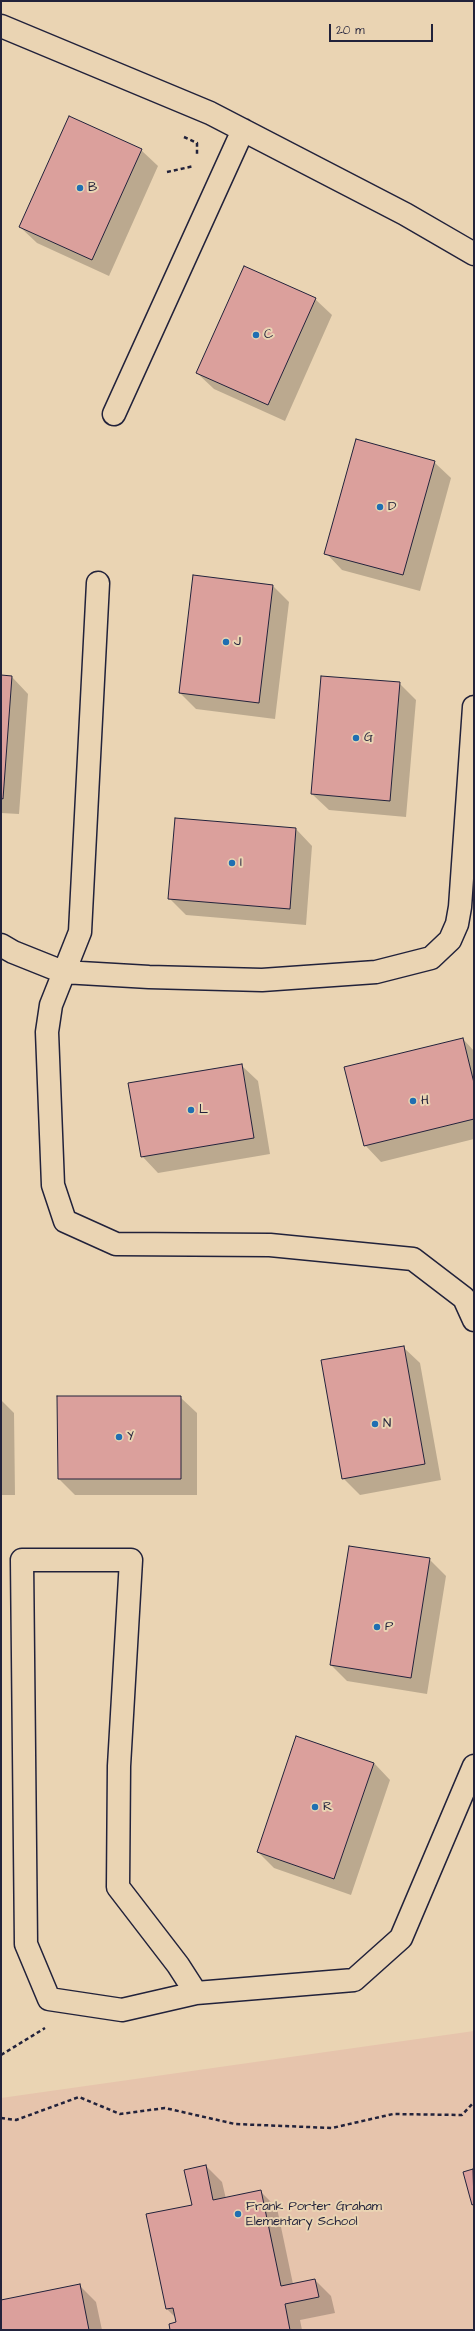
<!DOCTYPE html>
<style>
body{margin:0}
#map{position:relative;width:475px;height:2331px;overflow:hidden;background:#ead4b3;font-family:"Architects Daughter",sans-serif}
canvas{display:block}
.frame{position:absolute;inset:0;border:2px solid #22223b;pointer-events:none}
.scale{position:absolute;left:329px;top:24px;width:104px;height:18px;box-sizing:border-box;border:2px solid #22223b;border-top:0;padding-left:5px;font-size:12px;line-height:14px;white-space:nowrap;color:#22223b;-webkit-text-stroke:3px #ead4b3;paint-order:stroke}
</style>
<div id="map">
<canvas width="475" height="2331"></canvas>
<div class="frame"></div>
<div class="scale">20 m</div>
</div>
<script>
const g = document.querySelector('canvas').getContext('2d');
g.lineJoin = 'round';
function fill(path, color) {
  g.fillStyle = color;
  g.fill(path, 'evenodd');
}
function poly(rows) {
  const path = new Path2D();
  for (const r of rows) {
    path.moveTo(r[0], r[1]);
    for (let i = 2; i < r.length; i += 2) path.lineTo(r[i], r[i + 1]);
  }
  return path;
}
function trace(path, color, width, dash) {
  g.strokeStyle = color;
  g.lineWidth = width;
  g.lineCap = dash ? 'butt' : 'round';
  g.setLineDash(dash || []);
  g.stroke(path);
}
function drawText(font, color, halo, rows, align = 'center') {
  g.font = font + ' "Architects Daughter",sans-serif';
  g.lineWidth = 4;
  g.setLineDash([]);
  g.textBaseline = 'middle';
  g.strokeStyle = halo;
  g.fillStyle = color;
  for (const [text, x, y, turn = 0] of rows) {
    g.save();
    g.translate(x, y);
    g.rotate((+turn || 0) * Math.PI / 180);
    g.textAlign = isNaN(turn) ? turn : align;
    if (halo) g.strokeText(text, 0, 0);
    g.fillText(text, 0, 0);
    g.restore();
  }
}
fill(poly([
 [474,2031,474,2330,1,2330,1,2098]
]), '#e6c4ac');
fill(poly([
 [141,150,158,166,109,276,37,243,20,227],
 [315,299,332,315,285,421,214,389,197,373],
 [434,462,451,478,420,591,342,570,326,553],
 [194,576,273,586,289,602,275,719,196,709,180,693],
 [1,676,12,677,28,694,19,814,1,813],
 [399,683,416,700,406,817,329,810,312,794],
 [296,829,312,846,306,925,186,915,169,898],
 [463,1039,474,1051,474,1139,381,1162,365,1145],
 [241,1065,258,1081,270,1154,158,1173,142,1156],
 [403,1347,420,1363,441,1480,360,1495,343,1478],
 [180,1397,197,1413,197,1495,75,1495,59,1479],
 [1,1400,14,1413,15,1495,1,1495],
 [429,1559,446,1576,427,1694,347,1681,331,1665],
 [374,1763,390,1780,351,1895,274,1868,258,1852],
 [206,2166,222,2182,226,2199,260,2191,277,2208,293,2284,315,2280,331,2296,335,2313,300,2320,302,2330,171,2330,177,2323,176,2318,167,2309,193,2206],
 [473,2170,474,2171,474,2205,473,2204],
 [80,2286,96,2302,102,2330,2,2330,1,2301]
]), '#0003');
const building = poly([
 [69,116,142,149,92,260,19,227,69,116],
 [244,266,316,298,268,405,196,373,244,266],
 [356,439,435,461,403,575,324,554,356,439],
 [193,575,273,585,259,703,179,693,193,575],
 [1,675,12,676,3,799,1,798,1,675],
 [321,676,400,682,390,801,311,794,321,676],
 [175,818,296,828,290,909,168,899,175,818],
 [463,1038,474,1083,474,1119,364,1146,344,1067,463,1038],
 [242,1064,254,1138,141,1157,128,1083,242,1064],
 [404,1346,425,1464,342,1479,321,1360,404,1346],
 [57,1396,181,1396,181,1479,58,1479,57,1396],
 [349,1546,430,1558,411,1678,330,1665,349,1546],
 [296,1736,374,1763,334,1879,257,1852,296,1736],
 [206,2165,213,2200,261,2190,281,2286,315,2279,319,2297,285,2304,290,2330,170,2330,169,2324,176,2322,173,2308,166,2309,146,2214,192,2205,184,2170,206,2165],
 [473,2169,474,2204,472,2205,463,2172,473,2169],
 [80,2284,89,2330,1,2330,1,2300,80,2284]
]);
fill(building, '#dba09c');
trace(building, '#22223b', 1);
const minor = poly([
 [1,26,210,113,405,214,474,254],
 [114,414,243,130],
 [98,583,80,932,51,1005,47,1032,53,1185,65,1221,116,1244,270,1245,413,1259,464,1298,474,1320],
 [1,945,13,952,63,972,149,977,262,980,376,972,431,958,450,940,457,924,460,907,474,707],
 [22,1560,131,1560,119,1766,118,1887,178,1965,196,1993,122,2010,49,1999,26,1944,22,1560],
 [196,1993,354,1980,401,1938,474,1766]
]);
trace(minor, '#22223b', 25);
trace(poly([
 [184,137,197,143,197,155],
 [167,172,194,166],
 [1,2055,45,2028],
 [1,2118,16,2120,79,2097,120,2114,165,2108,235,2124,332,2128,393,2114,462,2115,474,2102]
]), '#22223b', 2.5, [4, 3]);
trace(minor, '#ead4b3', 22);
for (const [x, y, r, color] of [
 [80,188,4,"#1f6fb2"],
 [256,335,4,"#1f6fb2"],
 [380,507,4,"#1f6fb2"],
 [226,642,4,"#1f6fb2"],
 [356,738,4,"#1f6fb2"],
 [232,863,4,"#1f6fb2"],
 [413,1101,4,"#1f6fb2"],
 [191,1110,4,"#1f6fb2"],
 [375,1424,4,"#1f6fb2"],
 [119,1437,4,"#1f6fb2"],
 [377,1627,4,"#1f6fb2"],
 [315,1807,4,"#1f6fb2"],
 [238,2214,4,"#1f6fb2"]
]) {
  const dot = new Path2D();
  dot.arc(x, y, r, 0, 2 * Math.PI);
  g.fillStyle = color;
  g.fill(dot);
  trace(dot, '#ead4b3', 1.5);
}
drawText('13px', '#22223b', '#ead4b3', [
 ["B",88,188],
 ["C",264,335],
 ["D",388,507],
 ["J",234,642],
 ["G",364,738],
 ["I",240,863],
 ["H",421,1101],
 ["L",199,1110],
 ["N",383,1424],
 ["Y",127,1437],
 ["P",385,1627],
 ["R",323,1807],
 ["Frank Porter Graham",246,2207],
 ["Elementary School",246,2222]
], 'left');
</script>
